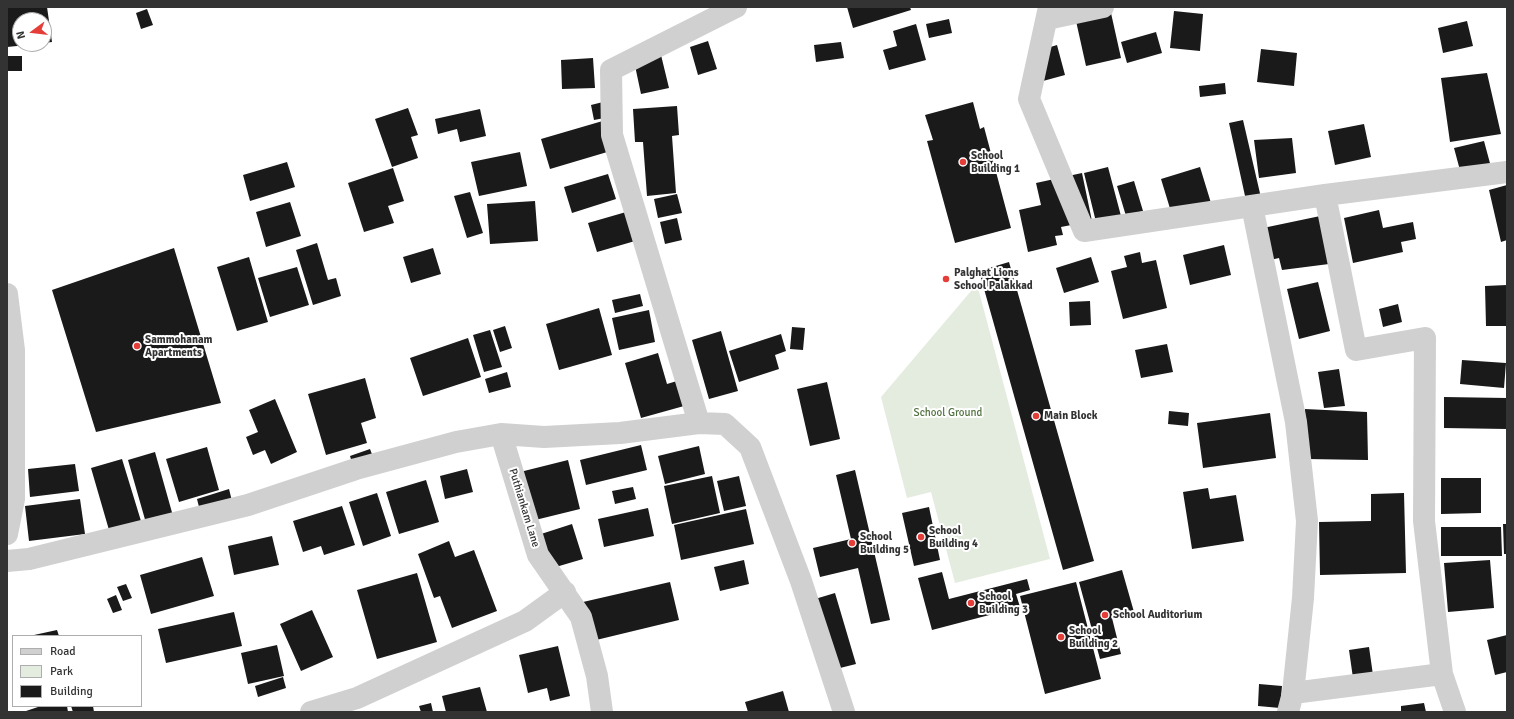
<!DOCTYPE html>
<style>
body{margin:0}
#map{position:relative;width:1514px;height:719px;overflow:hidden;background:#fff;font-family:Signika,sans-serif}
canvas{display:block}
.frame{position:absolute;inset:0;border:8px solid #333;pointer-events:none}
.legend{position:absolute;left:12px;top:635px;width:130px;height:72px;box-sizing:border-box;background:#fff;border:1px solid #adadad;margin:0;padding:5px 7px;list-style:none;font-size:12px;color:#333}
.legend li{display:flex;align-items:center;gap:8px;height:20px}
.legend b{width:20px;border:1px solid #adadad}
.north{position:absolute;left:12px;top:12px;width:40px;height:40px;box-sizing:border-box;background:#fff;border:1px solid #adadad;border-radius:50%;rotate:255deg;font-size:11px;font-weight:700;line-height:16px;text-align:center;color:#333}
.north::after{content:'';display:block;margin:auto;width:14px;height:18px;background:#e53e39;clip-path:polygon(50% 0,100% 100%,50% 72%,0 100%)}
</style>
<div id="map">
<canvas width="1514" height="719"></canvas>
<div class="frame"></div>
<ul class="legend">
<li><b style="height:5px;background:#d0d0d0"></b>Road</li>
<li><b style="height:11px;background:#e4ecdf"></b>Park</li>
<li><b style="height:11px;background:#1a1a1a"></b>Building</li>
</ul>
<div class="north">N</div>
</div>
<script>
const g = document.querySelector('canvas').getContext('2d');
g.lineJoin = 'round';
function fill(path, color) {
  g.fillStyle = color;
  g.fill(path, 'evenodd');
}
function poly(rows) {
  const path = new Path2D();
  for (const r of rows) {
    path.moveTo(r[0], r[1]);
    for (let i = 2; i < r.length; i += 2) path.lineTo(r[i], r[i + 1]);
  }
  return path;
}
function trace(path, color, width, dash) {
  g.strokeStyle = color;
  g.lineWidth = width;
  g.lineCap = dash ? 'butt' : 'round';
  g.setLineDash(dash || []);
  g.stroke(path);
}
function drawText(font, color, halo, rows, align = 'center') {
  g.font = font + ' Signika,sans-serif';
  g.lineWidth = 4;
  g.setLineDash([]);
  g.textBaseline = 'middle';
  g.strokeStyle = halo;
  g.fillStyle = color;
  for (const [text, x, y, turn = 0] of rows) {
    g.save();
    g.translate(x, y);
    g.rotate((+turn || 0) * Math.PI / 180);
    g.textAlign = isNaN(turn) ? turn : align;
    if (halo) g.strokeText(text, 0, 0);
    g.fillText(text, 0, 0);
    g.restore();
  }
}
fill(poly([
 [977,284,1050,559,955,583,931,492,907,498,881,397]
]), '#e4ecdf');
fill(poly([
 [7,7,47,7,52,42,44,43,44,20,20,20,20,44,27,45,7,47],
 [847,7,910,7,911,10,853,28],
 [147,9,153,25,141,29,136,13],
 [1174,11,1203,14,1200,51,1170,48],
 [1111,13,1121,58,1086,66,1076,21],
 [949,19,952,33,929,38,926,24],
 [1467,21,1473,46,1443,53,1438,28],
 [916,24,926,60,889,70,883,50,897,46,893,31],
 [1156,32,1162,53,1127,63,1121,42],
 [708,41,717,69,698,75,690,47],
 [841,42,844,58,816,62,814,45],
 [1057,45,1065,75,1043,81,1034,52],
 [1261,49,1297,53,1294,86,1257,82],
 [661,55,669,88,641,94,634,61],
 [7,56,22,56,22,71,7,71],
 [593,58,595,88,562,89,561,60],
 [1487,73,1501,134,1450,142,1441,78],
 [1225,83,1226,94,1200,97,1199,86],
 [607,101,610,117,594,120,591,105],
 [973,102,980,129,984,127,1011,228,955,243,927,141,933,140,925,115],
 [677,106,679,135,672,136,676,193,647,196,643,142,635,142,633,109],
 [408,108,418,135,411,137,418,158,392,167,375,119],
 [480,109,486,136,460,142,457,129,438,134,435,119],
 [606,120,614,150,550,169,541,139],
 [1243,120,1262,202,1247,205,1229,123],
 [1364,124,1371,157,1335,165,1328,131],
 [1292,138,1296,173,1259,178,1254,140],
 [1484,141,1491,167,1461,174,1454,148],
 [520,152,527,186,479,196,471,162],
 [287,162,295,187,250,201,243,175],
 [1108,167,1121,216,1096,222,1084,173],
 [1200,167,1211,203,1172,215,1161,179],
 [393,168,404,201,388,206,394,223,364,232,348,183],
 [1082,173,1092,221,1061,227,1063,235,1055,236,1057,245,1028,252,1019,210,1041,205,1036,183],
 [608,174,616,199,572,213,564,187],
 [1134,181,1143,211,1126,216,1117,186],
 [1507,185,1507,240,1501,242,1489,190],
 [470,192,483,233,467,238,454,196],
 [677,194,682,213,658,218,654,199],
 [535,201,538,241,490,244,487,204],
 [290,202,301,236,266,247,256,212],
 [633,210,642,239,597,252,588,223],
 [1379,210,1383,228,1413,222,1416,239,1401,242,1403,252,1353,263,1344,218],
 [1325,215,1329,264,1282,270,1279,258,1270,260,1263,228],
 [677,218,682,240,665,244,660,222],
 [317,243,328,280,336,278,341,296,313,305,296,250],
 [1224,245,1231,275,1190,285,1183,255],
 [174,248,221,403,96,432,52,290],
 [433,248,441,274,411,283,403,257],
 [1140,252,1142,263,1156,260,1167,308,1123,319,1111,271,1127,267,1124,256],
 [249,257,268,322,237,331,217,267],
 [1091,257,1099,282,1064,293,1056,268],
 [1009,262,1094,561,1063,570,979,271],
 [297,267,309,305,270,317,258,278],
 [1318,282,1330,331,1299,339,1287,289],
 [1507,285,1507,326,1486,326,1485,286],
 [640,294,643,306,615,313,612,300],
 [1090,301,1091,325,1070,326,1069,302],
 [1398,304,1402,322,1383,327,1379,309],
 [599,308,612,355,559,370,546,324],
 [649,310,655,342,619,350,612,318],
 [505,326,512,348,500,352,493,330],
 [792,327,805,328,803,350,790,349],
 [490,330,502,367,484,372,473,335],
 [721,331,738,391,709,399,692,340],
 [781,334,786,351,775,355,779,369,739,382,729,351],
 [468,338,481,377,423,396,410,358],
 [1167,344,1173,372,1141,378,1135,350],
 [658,353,667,384,677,381,684,406,641,418,625,363],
 [1462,360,1506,363,1504,388,1460,384],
 [1339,369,1345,406,1324,408,1318,372],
 [507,372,511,387,489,393,485,379],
 [365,378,376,418,361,423,367,443,326,455,308,394],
 [827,382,840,439,810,446,797,389],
 [1444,397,1507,398,1507,429,1444,428],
 [275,399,297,452,271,464,265,450,253,455,246,437,258,432,249,410],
 [1305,409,1367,412,1368,460,1307,459],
 [1169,411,1189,413,1188,426,1168,424],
 [1270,413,1276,458,1203,468,1197,423],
 [641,445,647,470,586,485,580,460],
 [699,446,705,474,665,484,658,456],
 [207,447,219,490,179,502,166,459],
 [370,449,375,462,354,469,350,456],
 [155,452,173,516,146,523,128,460],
 [122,459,141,521,109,530,91,468],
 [568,460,580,509,523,523,512,474],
 [75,464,79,491,30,497,28,469],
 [467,469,473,492,445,499,440,476],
 [855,470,890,620,871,624,858,568,820,577,813,548,851,539,836,475],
 [712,476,720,513,672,524,664,486],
 [739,476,746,506,724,511,717,481],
 [1441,478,1481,478,1481,513,1441,514],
 [426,480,439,522,399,534,386,492],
 [633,487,636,499,615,504,612,491],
 [1208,488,1210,499,1236,495,1244,541,1192,549,1183,492],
 [229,489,233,505,201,515,197,499],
 [377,493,391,536,363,546,349,502],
 [1404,493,1406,573,1320,575,1319,522,1371,521,1371,494],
 [80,499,85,534,29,541,25,506],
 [342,506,355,545,324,555,321,546,303,552,293,521],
 [929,507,940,560,914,566,902,513],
 [648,508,654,536,604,547,598,519],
 [746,509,754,544,681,560,674,525],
 [572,524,583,559,549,569,538,535],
 [1503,524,1507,524,1507,554,1504,554],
 [1441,527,1501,527,1502,556,1441,556],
 [272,536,279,565,234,575,228,546],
 [449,541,455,557,474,550,497,611,452,628,440,596,434,598,418,554],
 [202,557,214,596,151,614,140,575],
 [744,560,749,584,720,591,714,567],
 [1490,560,1494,608,1448,612,1444,563],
 [1122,570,1134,612,1112,618,1121,654,1100,659,1079,582],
 [942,572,949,599,1027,579,1030,590,1016,594,1020,607,932,630,918,578],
 [417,573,437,642,377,659,357,590],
 [670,582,679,620,592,641,583,602],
 [1076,582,1101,679,1045,694,1020,596],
 [126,584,132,598,123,601,117,587],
 [835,593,856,664,836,669,815,599],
 [116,595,122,610,113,613,107,599],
 [312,610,333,657,301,671,280,624],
 [234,612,242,646,166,663,158,629],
 [57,630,59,636,34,636,34,635],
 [1507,635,1507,672,1495,675,1487,640],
 [277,645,284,676,248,684,241,653],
 [558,646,570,696,550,701,547,688,528,693,519,655],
 [1369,647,1373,675,1353,678,1349,650],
 [283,677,286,688,258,697,255,686],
 [1259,684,1282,686,1280,708,1258,706],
 [480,687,487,712,446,712,442,696],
 [783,691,789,712,748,712,745,702],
 [431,703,433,712,421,712,419,706],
 [1424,703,1426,712,1401,712,1401,706],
 [41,706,67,706,68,712,23,712],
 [71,706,93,706,94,712,73,712]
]), '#1a1a1a');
trace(poly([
 [1049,7,1029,99,1084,231,1325,195,1507,172],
 [1047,19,1103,7],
 [1252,206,1296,422,1307,521,1303,598,1293,693],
 [7,294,14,350,14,499,7,534],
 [699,423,612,135,611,70,736,7],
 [501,434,538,555,581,617,597,676,602,712],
 [7,561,29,559,248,505,356,469,456,442,501,434,544,437,620,433,699,423,725,424,750,447,801,581,844,712],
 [1442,674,1455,712],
 [311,712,357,698,525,621,565,592],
 [1288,712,1293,693,1442,674,1424,521,1425,338,1356,350,1325,195]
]), '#d0d0d0', 22);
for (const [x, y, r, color] of [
 [963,162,4,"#e53e39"],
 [946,279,4,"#e53e39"],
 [137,346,4,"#e53e39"],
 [1036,416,4,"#e53e39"],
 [921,537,4,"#e53e39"],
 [852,543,4,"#e53e39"],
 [971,603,4,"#e53e39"],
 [1105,615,4,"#e53e39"],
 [1061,637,4,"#e53e39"]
]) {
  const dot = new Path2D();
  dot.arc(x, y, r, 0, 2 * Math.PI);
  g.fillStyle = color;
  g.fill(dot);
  trace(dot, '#fff', 1.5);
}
drawText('bold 11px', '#333', '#fff', [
 ["School",971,156],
 ["Building 1",971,169],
 ["Palghat Lions",954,273],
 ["School Palakkad",954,286],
 ["Sammohanam",145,340],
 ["Apartments",145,353],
 ["Main Block",1044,416],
 ["School",929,531],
 ["Building 4",929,544],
 ["School",860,537],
 ["Building 5",860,550],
 ["School",979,597],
 ["Building 3",979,610],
 ["School Auditorium",1113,615],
 ["School",1069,631],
 ["Building 2",1069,644]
], 'left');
drawText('11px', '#51703f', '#fff', [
 ["School Ground",948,413]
]);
drawText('11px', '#333', '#fff', [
 ["Puthiankam Lane",524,508,73]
]);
</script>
